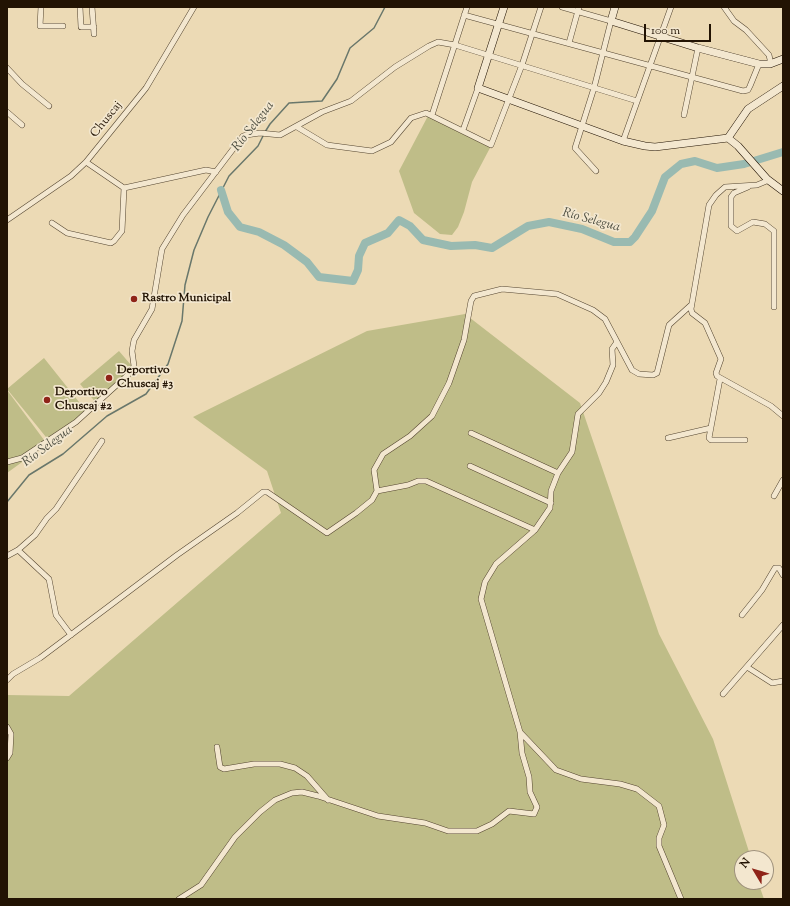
<!DOCTYPE html>
<meta charset="utf-8">
<style>
body{margin:0}
#map{position:relative;width:790px;height:906px;overflow:hidden;background:#ecdab5;font-family:"Sorts Mill Goudy",serif}
canvas{display:block}
.frame{position:absolute;inset:0;border:8px solid #221303;pointer-events:none}
.north{position:absolute;left:734px;top:850px;width:40px;height:40px;box-sizing:border-box;background:#f3e7cf;border:1px solid #9f927d;border-radius:50%;rotate:308deg;font-size:11px;font-weight:700;line-height:16px;text-align:center;color:#221303}
.north::after{content:'';display:block;margin:auto;width:14px;height:18px;background:#8f2418;clip-path:polygon(50% 0,100% 100%,50% 72%,0 100%)}
.scale{position:absolute;left:644px;top:24px;width:67px;height:18px;box-sizing:border-box;border:2px solid #221303;border-top:0;padding-left:5px;font-size:12px;line-height:14px;white-space:nowrap;color:#221303;-webkit-text-stroke:3px #f3e7cf;paint-order:stroke}
</style>
<div id="map">
<canvas width="790" height="906"></canvas>
<div class="frame"></div>
<div class="north">N</div>
<div class="scale">100 m</div>
</div>
<script>
const g = document.querySelector('canvas').getContext('2d');
g.lineJoin = 'round';
function fill(path, color) {
  g.fillStyle = color;
  g.fill(path, 'evenodd');
}
function poly(rows) {
  const path = new Path2D();
  for (const r of rows) {
    path.moveTo(r[0], r[1]);
    for (let i = 2; i < r.length; i += 2) path.lineTo(r[i], r[i + 1]);
  }
  return path;
}
function trace(path, color, width, dash) {
  g.strokeStyle = color;
  g.lineWidth = width;
  g.lineCap = dash ? 'butt' : 'round';
  g.setLineDash(dash || []);
  g.stroke(path);
}
function drawText(font, color, halo, rows, align = 'center') {
  g.font = font + ' "Sorts Mill Goudy",serif';
  g.lineWidth = 3.5;
  g.setLineDash([]);
  g.textBaseline = 'middle';
  g.strokeStyle = halo;
  g.fillStyle = color;
  for (const [text, x, y, turn = 0] of rows) {
    g.save();
    g.translate(x, y);
    g.rotate((+turn || 0) * Math.PI / 180);
    g.textAlign = isNaN(turn) ? turn : align;
    if (halo) g.strokeText(text, 0, 0);
    g.fillText(text, 0, 0);
    g.restore();
  }
}
fill(poly([
 [429,114,491,146,472,182,464,212,458,227,452,235,440,234,414,213,399,171],
 [465,314,580,403,659,634,713,739,751,858,742,858,742,882,758,882,764,899,7,899,7,695,69,696,281,513,267,471,193,417,367,331],
 [119,351,137,372,98,405,80,384],
 [44,358,87,412,50,442,7,389],
 [7,390,47,444,7,473]
]), '#bfbd88');
trace(poly([
 [265,132,270,124,289,103,322,101,337,79,350,48,374,28,385,7],
 [7,502,29,475,63,454,107,416,146,394,168,364,182,321,185,285,194,250,208,217,229,176,258,146,263,136]
]), '#69776b', 1.5);
trace(poly([
 [221,190,228,212,240,227,259,232,284,245,307,262,319,277,353,281,358,270,359,256,365,243,388,233,399,220,410,226,423,240,451,246,475,245,492,248,528,226,549,222,582,229,614,242,630,242,635,237,652,211,665,177,681,164,695,161,717,168,744,164,783,152]
]), '#99bab1', 8);
const minor = poly([
 [41,7,40,26,63,26],
 [80,7,81,27,94,27],
 [92,7,94,34],
 [562,7,611,21,594,88,575,148,596,171],
 [724,7,734,21,746,30,769,55,771,64],
 [464,15,743,91,748,90,750,86,759,64],
 [569,43,579,7],
 [7,68,22,84,49,106],
 [7,112,22,125],
 [432,115,467,7],
 [684,115,698,48],
 [297,127,327,145,372,151,391,142,411,118,426,113,491,145,522,65,541,7],
 [463,130,478,88],
 [623,141,671,7],
 [86,162,124,188,206,170,216,172],
 [769,180,757,185,725,187,716,195,709,205,691,309,692,313,705,323,721,359,716,373,717,376,771,406,783,416],
 [748,187,734,193,731,197,731,226,737,231,753,222,765,224,774,231,774,307],
 [7,220,71,176,86,162,146,88,194,7],
 [52,223,67,233,111,243,114,241,122,231,124,188],
 [617,342,612,349,613,365,606,382,599,393,578,414,572,452,558,473,551,491,550,508,535,530,496,564,485,582,481,599,520,732,556,770,581,779,620,784,637,789,659,806,664,825,659,838,659,846,681,899],
 [720,379,709,438,711,440,745,440],
 [471,433,558,473],
 [668,438,711,428],
 [7,462,22,458,76,422,131,372,134,366,132,351,134,340,152,309,162,249,183,215,243,136,246,135,260,133,280,135,322,112,351,101,395,67,429,46,438,42,455,45,637,101],
 [470,466,551,503],
 [377,491,408,485,418,481,426,481,535,530],
 [774,496,783,480],
 [18,550,49,579,56,615,71,635],
 [7,556,18,550,35,535,47,518,56,509,102,441],
 [742,615,762,590,775,568,779,568,783,575],
 [747,667,772,683,783,681],
 [7,680,13,674,40,658,108,607,177,555,237,513,263,492,267,492,327,533,356,513,372,500,377,491,374,470,383,454,410,436,432,416,449,383,464,340,471,301,474,296,502,289,557,294,593,310,605,319,632,370,639,374,653,375,657,373,669,325,691,305],
 [723,694,783,625],
 [7,727,11,734,10,753,7,758],
 [217,747,220,767,224,769,254,764,280,764,295,768,307,776,328,800],
 [179,899,201,885,235,837,260,812,275,800,292,793,302,792,318,796,378,816,425,823,448,831,477,831,492,824,509,811,534,814,537,807,530,792,529,777,522,753,520,732]
]);
const secondary = poly([
 [504,7,478,88,623,141,645,146,655,147,728,138,738,146,767,179,783,191],
 [615,7,611,21,698,48,759,64,770,64,783,59],
 [728,138,748,109,783,86]
]);
trace(minor, '#544530', 6);
trace(secondary, '#221303', 8);
trace(minor, '#f3e7cf', 5);
trace(secondary, '#f3e7cf', 7);
for (const [x, y, r, color] of [
 [134,299,4,"#8f2418"],
 [109,378,4,"#8f2418"],
 [47,400,4,"#8f2418"]
]) {
  const dot = new Path2D();
  dot.arc(x, y, r, 0, 2 * Math.PI);
  g.fillStyle = color;
  g.fill(dot);
  trace(dot, '#f3e7cf', 1.5);
}
drawText('12px', '#221303', '#f3e7cf', [
 ["Chuscaj",107,120,-51]
]);
drawText('bold 12px', '#221303', '#f3e7cf', [
 ["Rastro Municipal",142,299],
 ["Deportivo",117,371],
 ["Chuscaj #3",117,385],
 ["Deportivo",55,393],
 ["Chuscaj #2",55,407]
], 'left');
drawText('italic 13px', '#4c4d40', '#f3e7cf', [
 ["Río Selegua",254,127,-52],
 ["Río Selegua",591,221,15],
 ["Río Selegua",48,447,-37]
]);
</script>
